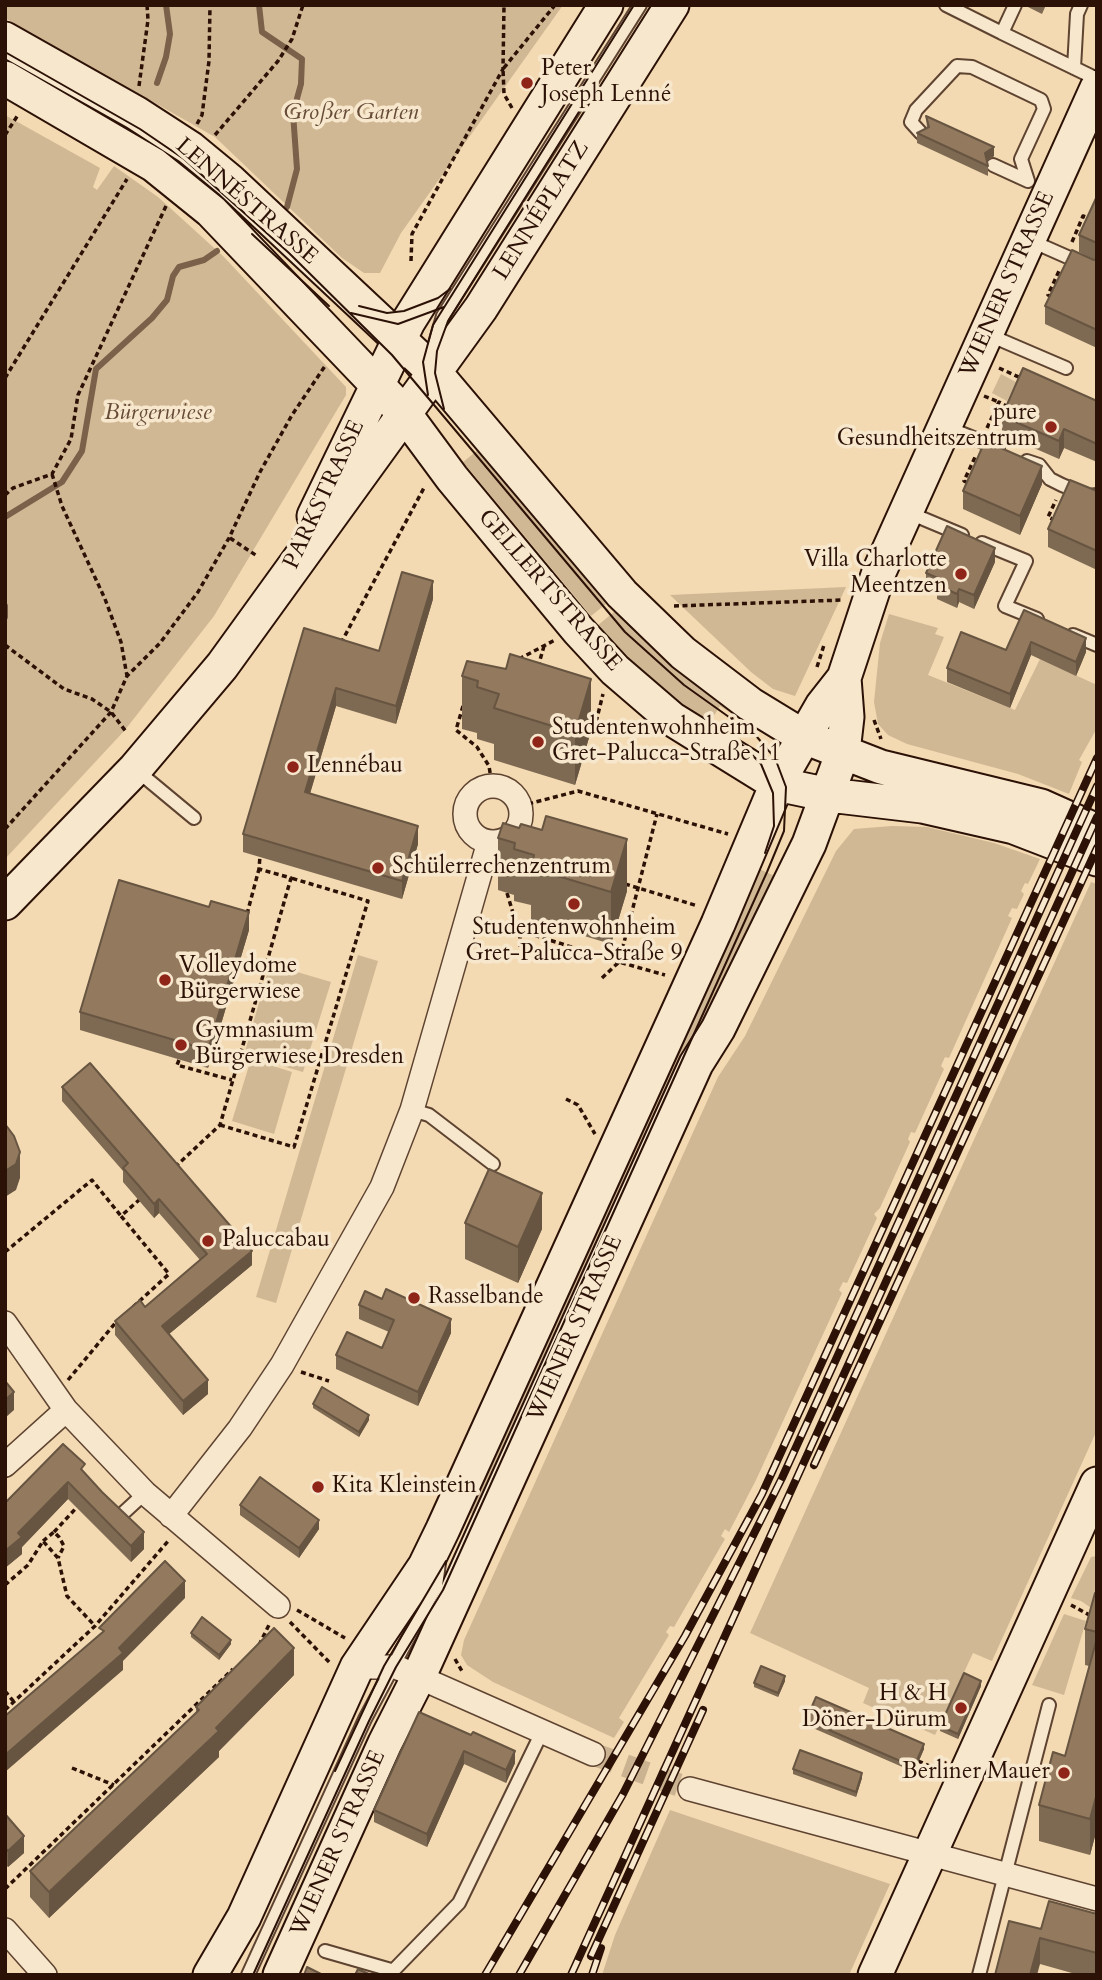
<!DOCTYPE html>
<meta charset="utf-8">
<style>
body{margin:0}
#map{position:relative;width:1102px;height:1980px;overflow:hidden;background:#f3dab2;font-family:Cardo,serif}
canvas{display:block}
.frame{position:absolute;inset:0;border:7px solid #2c1106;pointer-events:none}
</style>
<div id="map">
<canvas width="1102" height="1980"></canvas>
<div class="frame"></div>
</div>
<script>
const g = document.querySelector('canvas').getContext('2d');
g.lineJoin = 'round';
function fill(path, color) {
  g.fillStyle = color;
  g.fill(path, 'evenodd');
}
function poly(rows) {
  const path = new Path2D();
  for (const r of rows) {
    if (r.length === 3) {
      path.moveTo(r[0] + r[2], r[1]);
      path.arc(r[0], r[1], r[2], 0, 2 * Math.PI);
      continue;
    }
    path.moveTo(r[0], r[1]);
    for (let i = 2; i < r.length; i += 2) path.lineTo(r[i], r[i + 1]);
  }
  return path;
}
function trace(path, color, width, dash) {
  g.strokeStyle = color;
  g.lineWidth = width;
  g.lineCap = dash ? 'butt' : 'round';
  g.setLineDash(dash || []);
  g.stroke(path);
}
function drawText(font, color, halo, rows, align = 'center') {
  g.font = font + ' Cardo,serif';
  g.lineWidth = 7;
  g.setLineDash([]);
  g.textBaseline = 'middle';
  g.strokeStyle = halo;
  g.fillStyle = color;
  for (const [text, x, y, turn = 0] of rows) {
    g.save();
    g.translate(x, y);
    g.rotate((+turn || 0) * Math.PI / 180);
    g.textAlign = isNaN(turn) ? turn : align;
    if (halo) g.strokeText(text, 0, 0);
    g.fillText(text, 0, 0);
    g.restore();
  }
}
fill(poly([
 [5,5,563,5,401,233,380,273,364,273,342,258,215,137,5,18],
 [5,115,100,168,93,187,97,190,114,166,158,197,223,256,346,387,346,395,214,616,125,730,5,859],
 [1001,374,1016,382,1007,401,992,393],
 [478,450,606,604,591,616,463,462],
 [846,587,795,696,773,689,751,672,670,595],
 [620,607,738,709,734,715,720,706,710,722,723,732,718,740,591,631],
 [889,614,938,628,935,634,944,637,928,675,1015,710,1040,659,1097,685,1097,728,1079,760,1082,762,1069,794,1018,774,907,744,888,735,878,724,874,702,880,643],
 [892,826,927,827,994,843,1040,859,1028,884,1025,883,1021,891,1024,894,1017,909,1012,908,1008,916,1012,918,949,1058,945,1057,941,1066,944,1069,915,1133,911,1132,908,1139,910,1142,880,1208,874,1214,877,1218,847,1283,843,1282,839,1290,842,1293,756,1480,729,1532,725,1529,721,1536,725,1539,674,1627,670,1626,666,1632,669,1635,619,1718,624,1722,614,1738,493,1682,467,1665,461,1655,464,1640,718,1077,745,1036,836,851,854,829],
 [755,867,777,877,430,1632,417,1627,439,1589,473,1514,464,1510],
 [1091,882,1097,884,1097,1430,992,1661,973,1653,935,1735,863,1703,869,1688,750,1633],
 [358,955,378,961,276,1303,256,1297],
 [270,964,331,982,303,1072,244,1055],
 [251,1059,292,1072,274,1134,232,1121],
 [1097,1556,1097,1612,1081,1601,1071,1598,1091,1557],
 [1064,1614,1086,1621,1064,1695,1032,1685],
 [670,1810,890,1884,849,1975,602,1975,615,1935]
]), '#d1b895');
trace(poly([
 [259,5,262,32,302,59,301,84,293,113,297,169,287,207],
 [157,83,166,57,170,34,166,5],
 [5,517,62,482,82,451,96,369,152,318,167,300,173,276,179,267,204,260,217,251],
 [5,606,5,617]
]), '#7b614a', 6);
trace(poly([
 [593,1754,690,1789]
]), '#cbb290', 23, [23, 11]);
const lane = poly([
 [946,5,1002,33],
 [1015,5,1002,33,1097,79],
 [1074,68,1077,14,1081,5],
 [921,133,911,122,916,110,957,66,972,67,1041,100,1044,109,1021,159,1028,181],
 [993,165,1028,181],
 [1029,240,1097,270],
 [989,335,1066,368],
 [429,364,443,316,640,5],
 [946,427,998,448],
 [1027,461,1039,465,1050,479,1062,485,1089,496,1097,495],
 [907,512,962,535],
 [982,543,1026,561,1005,606,1037,619],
 [1073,635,1097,645],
 [135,769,194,818],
 [412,1110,429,1115,493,1164],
 [120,1516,145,1493],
 [325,1951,391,1970],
 [248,1975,365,1719,436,1586,439,1563],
 [389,1975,459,1903,542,1732],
 [979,1975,1049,1705]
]);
const street = poly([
 [493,814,28],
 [5,1323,66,1410,145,1493,278,1606],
 [5,1465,66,1410],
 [171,1516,240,1428,282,1365,382,1187,412,1110,489,842],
 [357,1667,396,1667,593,1754],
 [690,1789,1097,1899],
 [5,1930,45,1975]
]);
const secondary = poly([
 [5,39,136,113,190,148,230,181,435,373,622,594,683,653,750,704,804,737,881,767,1041,806,1097,831],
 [5,78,154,165,211,211,404,413,452,478,578,630,615,670,672,719,777,784,829,795,922,806,1014,827,1097,859],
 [314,516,408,322,606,5],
 [5,903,135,769,222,666,481,308,672,5],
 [210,1975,244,1917,357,1667,425,1566,443,1529,718,924,777,784,822,706,844,678,879,572,1097,88],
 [280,1975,385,1743,419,1676,696,1064,718,1029,809,844,843,752,847,717,844,678],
 [875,1975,1097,1484]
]);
trace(lane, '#5e4331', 16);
trace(street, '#5e4331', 26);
trace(secondary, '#2c1106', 37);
trace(poly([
 [139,86,148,20,147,5],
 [512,108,504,94,503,69,555,5],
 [197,124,202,115,209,61,210,5],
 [5,135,18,115],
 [215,135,278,61,292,39,303,5],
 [1072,242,1083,216,1089,218],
 [411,261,412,234,503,69,504,5],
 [1052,297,1048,295,1059,271],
 [999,368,1021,378],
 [5,378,127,179],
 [984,396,999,402],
 [987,428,999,402,1010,408],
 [52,474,62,506,105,599,121,642,127,676],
 [968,483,964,481,976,455],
 [5,495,13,488,52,474,71,439,78,395,166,206],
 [1055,520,1048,517,1056,500],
 [230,538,257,556],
 [674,606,843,600],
 [341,643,425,486],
 [5,645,64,689,92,699,111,712,127,733],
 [519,659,555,640],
 [538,667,544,646],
 [817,667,824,645],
 [463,706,456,730,477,747,489,766,492,785],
 [874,720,881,739],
 [588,721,596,722,603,694],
 [520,806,578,791,728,834],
 [5,829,111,712,127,676,160,643,198,592,229,538,260,472,292,415,325,366],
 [625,884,698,906],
 [507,893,520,936,520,954],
 [247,914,259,869],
 [486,920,619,962,657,814],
 [602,978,619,962,665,975],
 [179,1060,177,1065,232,1080],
 [566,1099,578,1105,595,1134],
 [220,1125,294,1147,368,901,291,878],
 [175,1167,220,1125,291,878,259,869,260,856],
 [5,1252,92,1180,121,1216],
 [133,1307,169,1274,121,1216,139,1200],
 [301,1372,329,1381],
 [68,1380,117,1321],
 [54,1532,78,1506],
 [43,1541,54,1532,59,1537,64,1546,58,1558],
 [5,1585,28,1565,43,1541,58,1558,67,1596,95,1626],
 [1071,1605,1093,1617,1097,1623],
 [297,1610,345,1638],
 [290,1622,331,1664],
 [259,1645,270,1623],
 [455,1659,463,1673],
 [5,1691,14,1702],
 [5,1710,95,1626,169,1540],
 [918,1761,939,1770],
 [72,1768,114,1785],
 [5,1889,233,1669]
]), '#2c1106', 3.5, [5, 3.5]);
trace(lane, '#f7e7cd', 12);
trace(street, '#f7e7cd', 23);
trace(secondary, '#f7e7cd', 33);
trace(poly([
 [5,52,140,129,184,159,289,253,392,355,625,632,684,685,757,737,775,758,786,787,784,831,767,872,443,1590,396,1667,369,1721,253,1975],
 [252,234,329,306],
 [359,306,387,313,404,311,438,298,450,289],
 [351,313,398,324,444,307],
 [428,395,423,362,433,325,634,5],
 [444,409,435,373,437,351,448,321,587,99],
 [721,723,761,764,773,793,774,826,765,853],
 [335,1771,384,1666,446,1561]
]), '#2c1106', 2);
const rail = poly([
 [814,1465,1097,848],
 [591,1956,703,1710],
 [485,1975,685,1636,762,1494,1097,758],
 [519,1975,623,1794,782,1478,1097,786],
 [571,1975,1097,817],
 [592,1975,601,1948]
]);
trace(rail, '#2c1106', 8);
trace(rail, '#f7e7cd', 5, [16]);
fill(poly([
 [1024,5,1046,5,1042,14],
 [926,116,994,156,987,161,988,166,988,176,917,143,917,133,927,128],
 [1097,196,1097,348,1045,324,1045,306,1095,260,1079,252,1079,235],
 [1097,401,1097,462,1064,448,1059,459,1002,434,1002,416],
 [1042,484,1020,535,963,509,963,491],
 [1097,491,1097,570,1048,547,1048,529],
 [995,562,974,609,959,602,957,608,937,599,937,592,926,587,926,573],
 [433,599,396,724,336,706,310,794,418,844,402,899,243,852,243,834,304,628,379,651],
 [1024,610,1086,652,1076,676,1031,655,1010,708,947,682,947,668,1006,650],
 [467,661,591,731,575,785,494,760,494,744,477,739,477,733,462,729,462,676],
 [503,823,627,891,611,944,531,920,531,905,514,901,514,895,498,890,498,838],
 [249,930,208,1068,80,1030,80,1012],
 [62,1087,252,1265,169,1334,208,1394,183,1415,115,1335,115,1321,145,1307,200,1260,159,1213,154,1218,123,1182,123,1171,62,1101],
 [465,1223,542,1229,518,1283,465,1259],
 [359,1305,451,1333,418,1406,336,1369,336,1355,382,1348,389,1332,359,1319],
 [313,1404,369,1420,359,1437,313,1408],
 [85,1473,144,1549,131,1562,68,1499,22,1547,22,1554,5,1568,5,1503],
 [240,1505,319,1529,299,1558,240,1515],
 [1097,1593,1097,1829,1090,1855,1039,1841,1039,1805,1065,1756,1089,1666,1085,1665,1085,1629],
 [191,1633,231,1644,219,1660,191,1637],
 [294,1675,219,1751,219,1757,49,1918,30,1897,30,1871,196,1713,196,1707],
 [785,1681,778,1697,754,1687,754,1683],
 [981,1686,958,1739,940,1731,940,1726],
 [419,1712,515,1763,506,1783,464,1764,427,1847,374,1822,374,1810],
 [806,1720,924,1749,914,1772,806,1725],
 [793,1769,862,1778,856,1797,793,1774],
 [5,1814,24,1853,8,1867,5,1865],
 [1097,1914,1097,1975,1079,1975,1040,1964,995,1975,1041,1929]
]), '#7e6952');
fill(poly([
 [994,147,994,156,985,162,985,153],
 [1064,429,1064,448,1059,459,1059,441],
 [1042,466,1042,484,1020,535,1020,516],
 [995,548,995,562,974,609,974,595],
 [433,581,433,599,396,724,396,706],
 [959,589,959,602,957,608,957,594],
 [1086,638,1086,652,1076,676,1076,662],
 [1031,642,1031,655,1010,708,1010,694],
 [591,679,591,731,575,785,575,733],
 [336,688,336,706,305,810,305,792],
 [418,826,418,844,402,899,402,881],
 [627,839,627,891,611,944,611,892],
 [249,912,249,930,208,1068,208,1050],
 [20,1152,20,1178,16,1190,5,1197,5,1171],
 [542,1193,542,1229,518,1283,518,1247],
 [159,1199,159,1213,154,1218,154,1204],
 [252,1251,252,1265,162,1340,162,1326],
 [451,1319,451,1333,418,1406,418,1392],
 [208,1380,208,1394,183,1415,183,1401],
 [14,1392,14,1410,5,1418,5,1400],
 [369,1415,369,1420,359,1437,359,1432],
 [68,1482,68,1499,22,1547,22,1554,5,1568,5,1551,18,1533],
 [319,1520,319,1529,299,1558,299,1548],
 [144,1532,144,1549,131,1562,131,1546],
 [185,1581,185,1598,123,1661,123,1670,5,1772,5,1755,119,1648],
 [231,1640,231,1644,219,1660,219,1655],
 [294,1648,294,1675,219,1751,219,1757,49,1918,49,1892,216,1728],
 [785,1676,785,1681,778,1697,778,1693],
 [981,1681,981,1686,958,1739,958,1734],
 [924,1744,924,1749,914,1772,914,1767],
 [464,1751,464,1764,427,1847,427,1834],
 [515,1751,515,1763,506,1783,506,1770],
 [862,1773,862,1778,856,1797,856,1792],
 [1097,1793,1097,1829,1090,1855,1090,1819],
 [24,1836,24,1853,8,1867,8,1851],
 [1040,1938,1040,1964,1037,1975,1030,1975]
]), '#675542');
const building = poly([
 [926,116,994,147,985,153,988,166,917,133,929,127,926,116],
 [1097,196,1097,243,1079,235,1097,196],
 [1072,250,1094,260,1097,259,1097,330,1045,306,1072,250],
 [1023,368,1097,401,1097,444,1064,429,1059,441,1002,416,1023,368],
 [985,441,1042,466,1020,516,963,491,985,441],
 [1070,480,1097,491,1097,551,1048,529,1070,480],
 [947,526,995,548,974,595,959,589,957,594,937,585,940,579,926,573,947,526],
 [402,572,433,581,396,706,336,688,305,792,418,826,402,881,243,834,304,628,379,651,402,572],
 [1024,610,1086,638,1076,662,1031,642,1010,694,947,668,961,632,1006,650,1024,610],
 [510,654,591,679,575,733,494,708,499,694,477,687,478,681,462,676,467,661,506,669,510,654],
 [546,816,627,839,611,892,531,868,534,855,514,849,515,843,498,838,503,823,519,828,521,824,542,830,546,816],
 [119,880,209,907,211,901,249,912,208,1050,80,1012,119,880],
 [90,1063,252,1251,162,1326,208,1380,183,1401,115,1321,140,1300,145,1307,207,1254,159,1199,154,1204,139,1186,123,1168,128,1163,62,1087,90,1063],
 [5,1124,14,1136,20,1152,16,1164,5,1171,5,1124],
 [489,1169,542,1193,518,1247,465,1223,489,1169],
 [386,1289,451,1319,418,1392,336,1355,347,1332,382,1348,394,1320,359,1305,365,1291,382,1299,386,1289],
 [5,1381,14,1392,5,1400,5,1381],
 [322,1387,369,1415,359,1432,313,1404,322,1387],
 [63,1444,85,1464,81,1469,102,1492,144,1532,131,1546,68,1482,18,1533,22,1537,5,1551,5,1503,63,1444],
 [260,1477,319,1520,299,1548,240,1505,260,1477],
 [165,1561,185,1581,119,1648,123,1653,5,1755,5,1716,104,1631,99,1628,165,1561],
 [1095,1593,1097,1593,1097,1632,1085,1629,1095,1593],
 [202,1617,231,1640,219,1655,191,1633,202,1617],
 [274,1628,294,1648,216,1728,219,1731,49,1892,30,1871,199,1710,196,1707,274,1628],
 [1097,1638,1097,1793,1090,1819,1039,1805,1053,1752,1065,1756,1097,1638],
 [761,1666,785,1676,778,1693,754,1683,761,1666],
 [964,1673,981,1681,958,1734,940,1726,964,1673],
 [816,1697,924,1744,914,1767,806,1720,816,1697],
 [419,1712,471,1735,473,1732,515,1751,506,1770,464,1751,427,1834,374,1810,419,1712],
 [800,1750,862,1773,856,1792,793,1769,800,1750],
 [5,1814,24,1836,8,1851,5,1848,5,1814],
 [1049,1901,1097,1914,1097,1953,1040,1938,1030,1975,995,1975,1009,1921,1041,1929,1049,1901],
 [307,1967,323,1975,304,1975,307,1967],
 [358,1969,371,1975,355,1975,358,1969]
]);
fill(building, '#937a5f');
trace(building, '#675542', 2);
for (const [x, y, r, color] of [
 [527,83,7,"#8f2418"],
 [1051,427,7,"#8f2418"],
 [961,574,7,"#8f2418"],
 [538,742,7,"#8f2418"],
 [293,767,7,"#8f2418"],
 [378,868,7,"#8f2418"],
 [574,904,7,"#8f2418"],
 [165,980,7,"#8f2418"],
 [181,1045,7,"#8f2418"],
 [208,1241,7,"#8f2418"],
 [414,1298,7,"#8f2418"],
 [318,1487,7,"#8f2418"],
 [961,1708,7,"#8f2418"],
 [1064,1773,7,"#8f2418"]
]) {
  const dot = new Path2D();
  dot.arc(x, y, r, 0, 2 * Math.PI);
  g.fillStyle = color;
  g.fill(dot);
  trace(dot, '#f7e7cd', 2.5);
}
drawText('23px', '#2c1106', '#f7e7cd', [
 ["Peter",541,70],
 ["Joseph Lenné",541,96],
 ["pure",1037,414,"right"],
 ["Gesundheitszentrum",1037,440,"right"],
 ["Villa Charlotte",947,561,"right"],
 ["Meentzen",947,587,"right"],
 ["Studentenwohnheim",552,729],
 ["Gret-Palucca-Straße 11",552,755],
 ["Lennébau",307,767],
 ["Schülerrechenzentrum",392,868],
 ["Studentenwohnheim",574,929,"center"],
 ["Gret-Palucca-Straße 9",574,955,"center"],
 ["Volleydome",179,967],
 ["Bürgerwiese",179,993],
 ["Gymnasium",195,1032],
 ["Bürgerwiese Dresden",195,1058],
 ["Paluccabau",222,1241],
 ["Rasselbande",428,1298],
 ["Kita Kleinstein",332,1487],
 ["H & H",947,1695,"right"],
 ["Döner-Dürum",947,1721,"right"],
 ["Berliner Mauer",1050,1773,"right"]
], 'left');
drawText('italic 23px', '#664b38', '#f7e7cd', [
 ["Großer Garten",351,114],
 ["Bürgerwiese",158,414]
]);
drawText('23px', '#2c1106', '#f7e7cd', [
 ["LENNÉSTRASSE",246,202,41],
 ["LENNÉPLATZ",542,211,-58],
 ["WIENER STRASSE",1008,285,-66],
 ["PARKSTRASSE",325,495,-65],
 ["GELLERTSTRASSE",549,591,49],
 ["WIENER STRASSE",576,1329,-66],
 ["WIENER STRASSE",339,1844,-66]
]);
</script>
